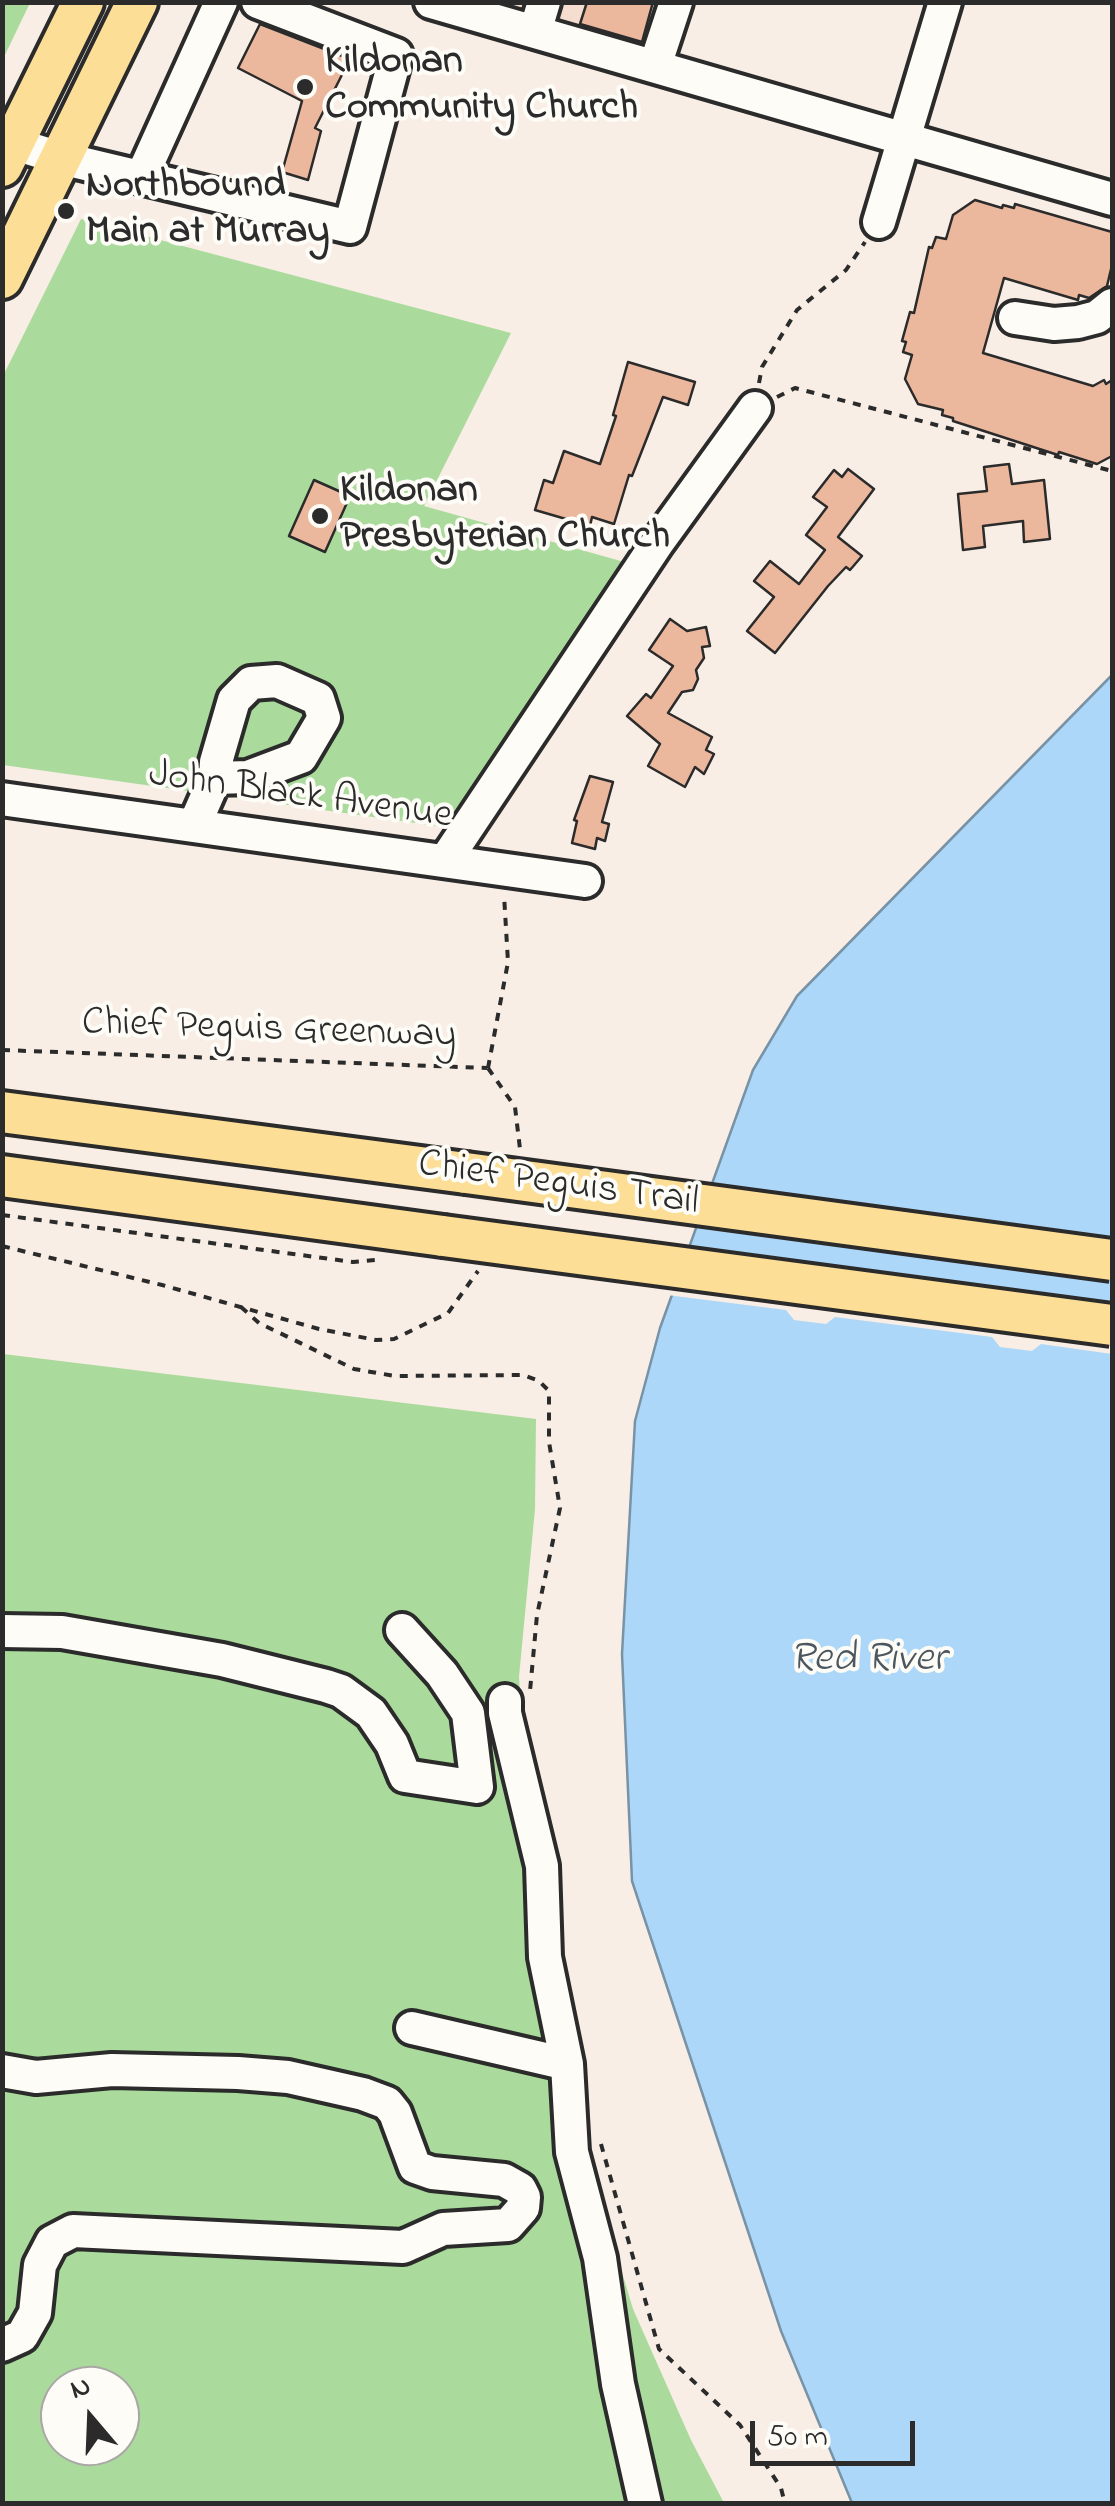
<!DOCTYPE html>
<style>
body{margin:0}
#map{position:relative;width:1115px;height:2506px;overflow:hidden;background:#f9eee5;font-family:"Indie Flower",sans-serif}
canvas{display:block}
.frame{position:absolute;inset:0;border:5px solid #2b2b2b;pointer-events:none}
.north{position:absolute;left:40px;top:2366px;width:100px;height:100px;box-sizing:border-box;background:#fdfcf7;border:2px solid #a9a8a5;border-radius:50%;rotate:341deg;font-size:28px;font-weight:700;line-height:40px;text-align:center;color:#2b2b2b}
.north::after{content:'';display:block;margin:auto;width:35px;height:45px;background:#2b2b2b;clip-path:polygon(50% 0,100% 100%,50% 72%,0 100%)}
.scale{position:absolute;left:750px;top:2421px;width:165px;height:45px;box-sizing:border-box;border:5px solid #2b2b2b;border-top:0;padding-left:12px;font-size:30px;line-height:35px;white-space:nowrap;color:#2b2b2b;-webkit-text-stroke:8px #fdfcf7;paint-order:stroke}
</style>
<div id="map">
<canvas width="1115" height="2506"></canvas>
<div class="frame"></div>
<div class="north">N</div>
<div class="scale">50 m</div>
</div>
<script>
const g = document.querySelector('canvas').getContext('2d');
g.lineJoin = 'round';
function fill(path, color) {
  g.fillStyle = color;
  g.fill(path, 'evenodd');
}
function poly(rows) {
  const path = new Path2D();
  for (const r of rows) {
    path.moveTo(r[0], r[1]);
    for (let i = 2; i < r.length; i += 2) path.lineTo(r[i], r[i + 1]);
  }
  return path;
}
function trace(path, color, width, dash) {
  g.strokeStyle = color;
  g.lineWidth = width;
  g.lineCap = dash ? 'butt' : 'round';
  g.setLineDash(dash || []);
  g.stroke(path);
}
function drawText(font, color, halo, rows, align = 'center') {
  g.font = font + ' "Indie Flower",sans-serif';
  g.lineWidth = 8;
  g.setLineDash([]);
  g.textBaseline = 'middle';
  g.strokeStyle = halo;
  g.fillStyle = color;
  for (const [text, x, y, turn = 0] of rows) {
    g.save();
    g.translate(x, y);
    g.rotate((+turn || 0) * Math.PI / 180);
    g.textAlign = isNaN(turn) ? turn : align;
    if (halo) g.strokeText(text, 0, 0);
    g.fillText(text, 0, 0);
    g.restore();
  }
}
fill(poly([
 [464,3,684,3,668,64]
]), '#f5decf');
fill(poly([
 [3,2,30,3,3,59,2,3],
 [81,219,511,333,424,506,635,565,444,827,3,765,2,378],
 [3,1354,536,1419,535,1509,519,1677,524,1756,584,2146,633,2309,691,2440,724,2503,3,2503],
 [60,2386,120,2386,120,2446,60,2446]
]), '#aadb9c');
const water = poly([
 [1112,675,1112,2503,852,2503,781,2331,632,1881,622,1654,635,1421,660,1328,753,1070,797,996,1112,675]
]);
fill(water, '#acd7f8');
trace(water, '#7892a6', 2.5);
fill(poly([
 [683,1250,1112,1307,1112,1354,1041,1344,1032,1351,1000,1347,992,1337,835,1317,826,1324,794,1320,786,1310,667,1295]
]), '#f9eee5');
const building = poly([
 [587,2,653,2,642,42,580,24,587,2],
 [260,24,350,59,315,128,321,131,308,180,282,172,302,101,238,68,260,24],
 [975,200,1002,208,1003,205,1014,208,1015,204,1112,232,1112,265,1107,286,1089,298,1079,295,1078,300,1004,278,983,353,1093,386,1104,380,1106,384,1112,380,1112,456,1097,464,1059,452,1058,455,953,421,953,418,942,415,943,410,918,404,905,379,912,355,903,352,906,342,902,341,910,312,914,313,929,247,932,248,936,237,946,239,953,215,975,200],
 [628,362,695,382,688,405,663,397,632,476,629,475,614,524,592,517,590,526,535,510,544,480,553,483,564,451,600,464,616,416,613,415,628,362],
 [1009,464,1012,484,1044,480,1050,539,1024,542,1023,521,983,526,985,547,963,550,958,494,987,491,984,467,1009,464],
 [848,469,874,489,838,537,862,556,850,570,846,567,828,586,775,653,747,631,774,597,754,581,770,561,799,584,825,550,806,535,827,507,813,497,834,470,842,477,848,469],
 [314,480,350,496,325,552,289,536,314,480],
 [670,619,687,631,706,627,710,646,702,647,704,658,696,670,698,679,693,690,682,692,668,713,712,737,706,750,714,754,704,774,695,767,685,787,648,766,660,744,627,716,646,694,651,698,673,666,649,650,670,619],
 [590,776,613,782,602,822,609,824,605,841,597,838,595,849,572,843,577,821,574,820,590,776]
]);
fill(building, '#ebb79d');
trace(building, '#2b2b2b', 2.5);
const minor = poly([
 [431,2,1112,199],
 [535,32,544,2],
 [655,66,676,2],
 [2,140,60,158,350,227,396,55,258,2],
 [142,176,221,2],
 [879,222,945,2],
 [1015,318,1054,324,1078,322,1097,317,1112,305],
 [2,799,585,881],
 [194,826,215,778,248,777,301,757,324,718,318,699,277,681,251,683,234,700,216,762,215,778],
 [445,861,658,542,755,408],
 [2,1631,62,1632,222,1660,326,1686,341,1691,371,1713,392,1744,405,1776,477,1787,468,1713,442,1674,402,1630],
 [505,1701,505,1713,542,1866,545,1957,567,2064,572,2152,600,2258,618,2384,645,2504],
 [412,2028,567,2064],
 [2,2071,36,2077,112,2070,238,2073,288,2077,363,2094,387,2103,395,2113,415,2167,432,2173,504,2180,520,2189,524,2197,523,2208,508,2225,443,2229,403,2247,73,2231,52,2242,40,2265,35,2313,22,2336,2,2345]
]);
const major = poly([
 [2,166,83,2],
 [2,278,137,2],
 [2,1112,466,1173],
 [2,1176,443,1236]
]);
trace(minor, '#2b2b2b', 40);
trace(major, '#2b2b2b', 48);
trace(poly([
 [759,383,762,367,797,310,846,270,865,242],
 [777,397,795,388,1112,471],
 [2,1050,487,1068],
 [488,1068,515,1107,520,1149],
 [488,1068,508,962,504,895],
 [2,1215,353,1262,375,1260],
 [2,1246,162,1285,319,1329,376,1340,394,1339,448,1313,478,1271],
 [241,1307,259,1323,354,1369,395,1376,523,1375,539,1381,549,1391,549,1442,560,1508,537,1615,530,1691],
 [601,2144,659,2349,740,2425,781,2488,785,2504]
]), '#2b2b2b', 4, [8, 8]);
trace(minor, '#fdfcf7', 32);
trace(major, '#fdde96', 40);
const majorBridge = poly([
 [466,1173,1112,1260],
 [443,1236,1112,1325]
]);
trace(majorBridge, '#2b2b2b', 48, []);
trace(majorBridge, '#fdde96', 40);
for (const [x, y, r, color] of [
 [305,87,10,"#2b2b2b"],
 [66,211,10,"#2b2b2b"],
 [320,516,10,"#2b2b2b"]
]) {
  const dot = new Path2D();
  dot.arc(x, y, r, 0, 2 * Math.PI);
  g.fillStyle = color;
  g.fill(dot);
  trace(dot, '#fdfcf7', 4);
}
drawText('bold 40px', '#2b2b2b', '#fdfcf7', [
 ["Kildonan",325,64],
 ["Community Church",325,110],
 ["Northbound",86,188],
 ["Main at Murray",86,234],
 ["Kildonan",340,493],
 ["Presbyterian Church",340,539]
], 'left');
drawText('40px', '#2b2b2b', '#fdfcf7', [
 ["John Black Avenue",300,798,8],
 ["Chief Peguis Greenway",269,1032,2],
 ["Chief Peguis Trail",558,1186,8]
]);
drawText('italic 42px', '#4b565e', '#fdfcf7', [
 ["Red River",868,1662]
]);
</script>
